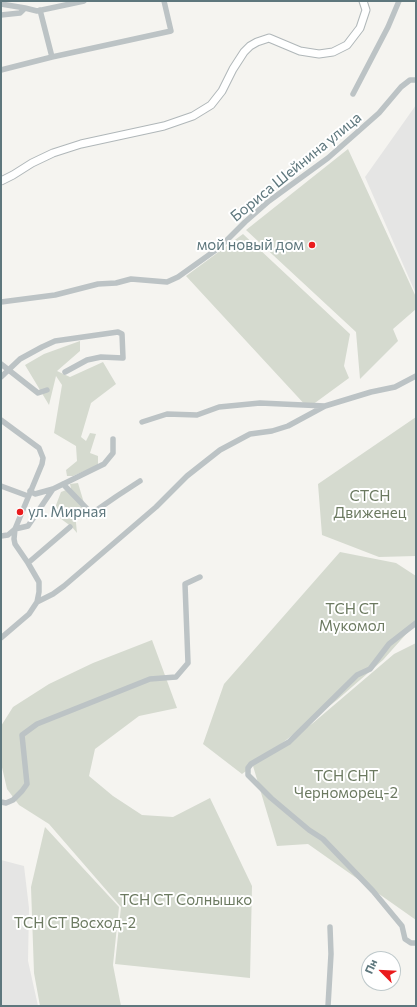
<!DOCTYPE html>
<meta charset="utf-8">
<style>
body{margin:0}
#map{position:relative;width:417px;height:1007px;overflow:hidden;background:#f5f4f0;font-family:Commissioner,sans-serif}
canvas{display:block}
.frame{position:absolute;inset:0;border:2px solid #5e777d;pointer-events:none}
.north{position:absolute;left:361px;top:951px;width:40px;height:40px;box-sizing:border-box;background:#fff;border:1px solid #bfc9cb;border-radius:50%;rotate:294deg;font-size:11px;font-weight:700;line-height:16px;text-align:center;color:#5e777d}
.north::after{content:'';display:block;margin:auto;width:14px;height:18px;background:#ea1b1d;clip-path:polygon(50% 0,100% 100%,50% 72%,0 100%)}
</style>
<div id="map">
<canvas width="417" height="1007"></canvas>
<div class="frame"></div>
<div class="north">Пн</div>
</div>
<script>
const g = document.querySelector('canvas').getContext('2d');
g.lineJoin = 'round';
function fill(path, color) {
  g.fillStyle = color;
  g.fill(path, 'evenodd');
}
function poly(rows) {
  const path = new Path2D();
  for (const r of rows) {
    path.moveTo(r[0], r[1]);
    for (let i = 2; i < r.length; i += 2) path.lineTo(r[i], r[i + 1]);
  }
  return path;
}
function trace(path, color, width, dash) {
  g.strokeStyle = color;
  g.lineWidth = width;
  g.lineCap = dash ? 'butt' : 'round';
  g.setLineDash(dash || []);
  g.stroke(path);
}
function drawText(font, color, halo, rows, align = 'center') {
  g.font = font + ' Commissioner,sans-serif';
  g.lineWidth = 4;
  g.setLineDash([]);
  g.textBaseline = 'middle';
  g.strokeStyle = halo;
  g.fillStyle = color;
  for (const [text, x, y, turn = 0] of rows) {
    g.save();
    g.translate(x, y);
    g.rotate((+turn || 0) * Math.PI / 180);
    g.textAlign = isNaN(turn) ? turn : align;
    if (halo) g.strokeText(text, 0, 0);
    g.fillText(text, 0, 0);
    g.restore();
  }
}
fill(poly([
 [416,105,416,294,365,177],
 [1,860,24,866,29,908,28,961,38,1006,1,1006]
]), '#e5e5e4');
fill(poly([
 [348,149,416,297,416,309,393,329,398,341,360,379,356,332,246,230],
 [243,234,350,334,344,366,349,378,308,408,186,276],
 [80,341,80,351,57,371,70,377,103,362,116,384,91,403,81,437,86,441,90,433,96,434,90,453,98,456,98,465,73,476,67,476,66,470,77,461,76,446,54,433,62,385,56,376,49,405,25,365,44,354],
 [416,417,416,556,379,557,322,535,318,484],
 [78,483,87,513,75,513,77,533,72,527,53,513,61,492,71,488,70,484],
 [340,552,396,563,416,576,416,623,383,660,337,700,262,759,313,723,394,654,416,643,416,920,308,844,277,846,253,766,242,774,203,744,224,684],
 [152,640,177,708,139,716,95,749,89,776,113,796,142,815,173,817,210,798,252,886,250,978,115,964,121,907,49,824,19,805,7,789,1,763,1,726,13,707,49,684,93,663],
 [45,827,119,907,113,965,121,1006,40,1006,34,973,31,887]
]), '#d5dacf');
const major = poly([
 [1,181,13,175,32,163,53,153,81,144,164,126,193,116,211,105,222,91,233,69,244,52,250,46,257,42,269,38,300,51,319,54,333,52,347,45,360,28,366,10,363,1]
]);
trace(major, '#b0b7b9', 9);
trace(poly([
 [1,4,25,8],
 [1,15,20,13,25,8,37,11,84,1],
 [52,57,171,31,164,1],
 [1,70,52,57,40,10],
 [353,94,388,27,399,1],
 [1,302,55,295,98,284,116,283,131,279,167,282,178,277,220,247,245,222,269,201,328,158,379,113,401,87,410,80,416,80],
 [1,364,38,393,47,390],
 [1,377,20,359,42,347,55,341,118,332,122,334,123,358,101,357,87,360,65,372],
 [1,420,39,448,43,458,42,464,15,529],
 [142,422,167,414,197,415,219,407,260,403,325,406],
 [63,484,91,513],
 [1,486,28,496],
 [30,491,35,494,53,489,104,464,113,453,113,439],
 [83,514,88,516,117,496,140,481],
 [15,529,28,526,53,489],
 [1,536,8,535,15,529,14,539,15,544,28,563,70,527],
 [37,602,53,594,64,586,156,507,187,476,220,450,250,434,272,431,288,426,325,406,371,392,395,387,416,376],
 [416,623,389,644,370,669,357,675,289,742,251,764,248,768,248,775,271,798,309,830,323,839,373,891,402,926,405,939,411,943,416,943],
 [1,638,29,614,37,602,39,592,39,582,28,563],
 [1,802,6,803,13,800,22,791,27,784,22,735,37,724,150,679,176,677,188,663,185,584,200,577],
 [328,1006,331,954,330,927]
]), '#bcc3c5', 5.5);
trace(major, '#fff', 7);
for (const [x, y, r, color] of [
 [312,245,4,"#ea1b1d"],
 [20,512,4,"#ea1b1d"]
]) {
  const dot = new Path2D();
  dot.arc(x, y, r, 0, 2 * Math.PI);
  g.fillStyle = color;
  g.fill(dot);
  trace(dot, '#fff', 1.5);
}
drawText('15px', '#5e777d', '#fff', [
 ["Бориса Шейнина улица",296,167,-39]
]);
drawText('15px', '#5e777d', '#fff', [
 ["мой новый дом",304,245],
 ["ул. Мирная",28,512,"left"]
], 'right');
drawText('15px', '#6c7a61', '#fff', [
 ["СТСН",370,496],
 ["Движенец",370,513],
 ["ТСН СТ",352,609],
 ["Мукомол",352,626],
 ["ТСН СНТ",346,776],
 ["Черноморец-2",346,793],
 ["ТСН СТ Солнышко",186,900],
 ["ТСН СТ Восход-2",75,923]
]);
</script>
